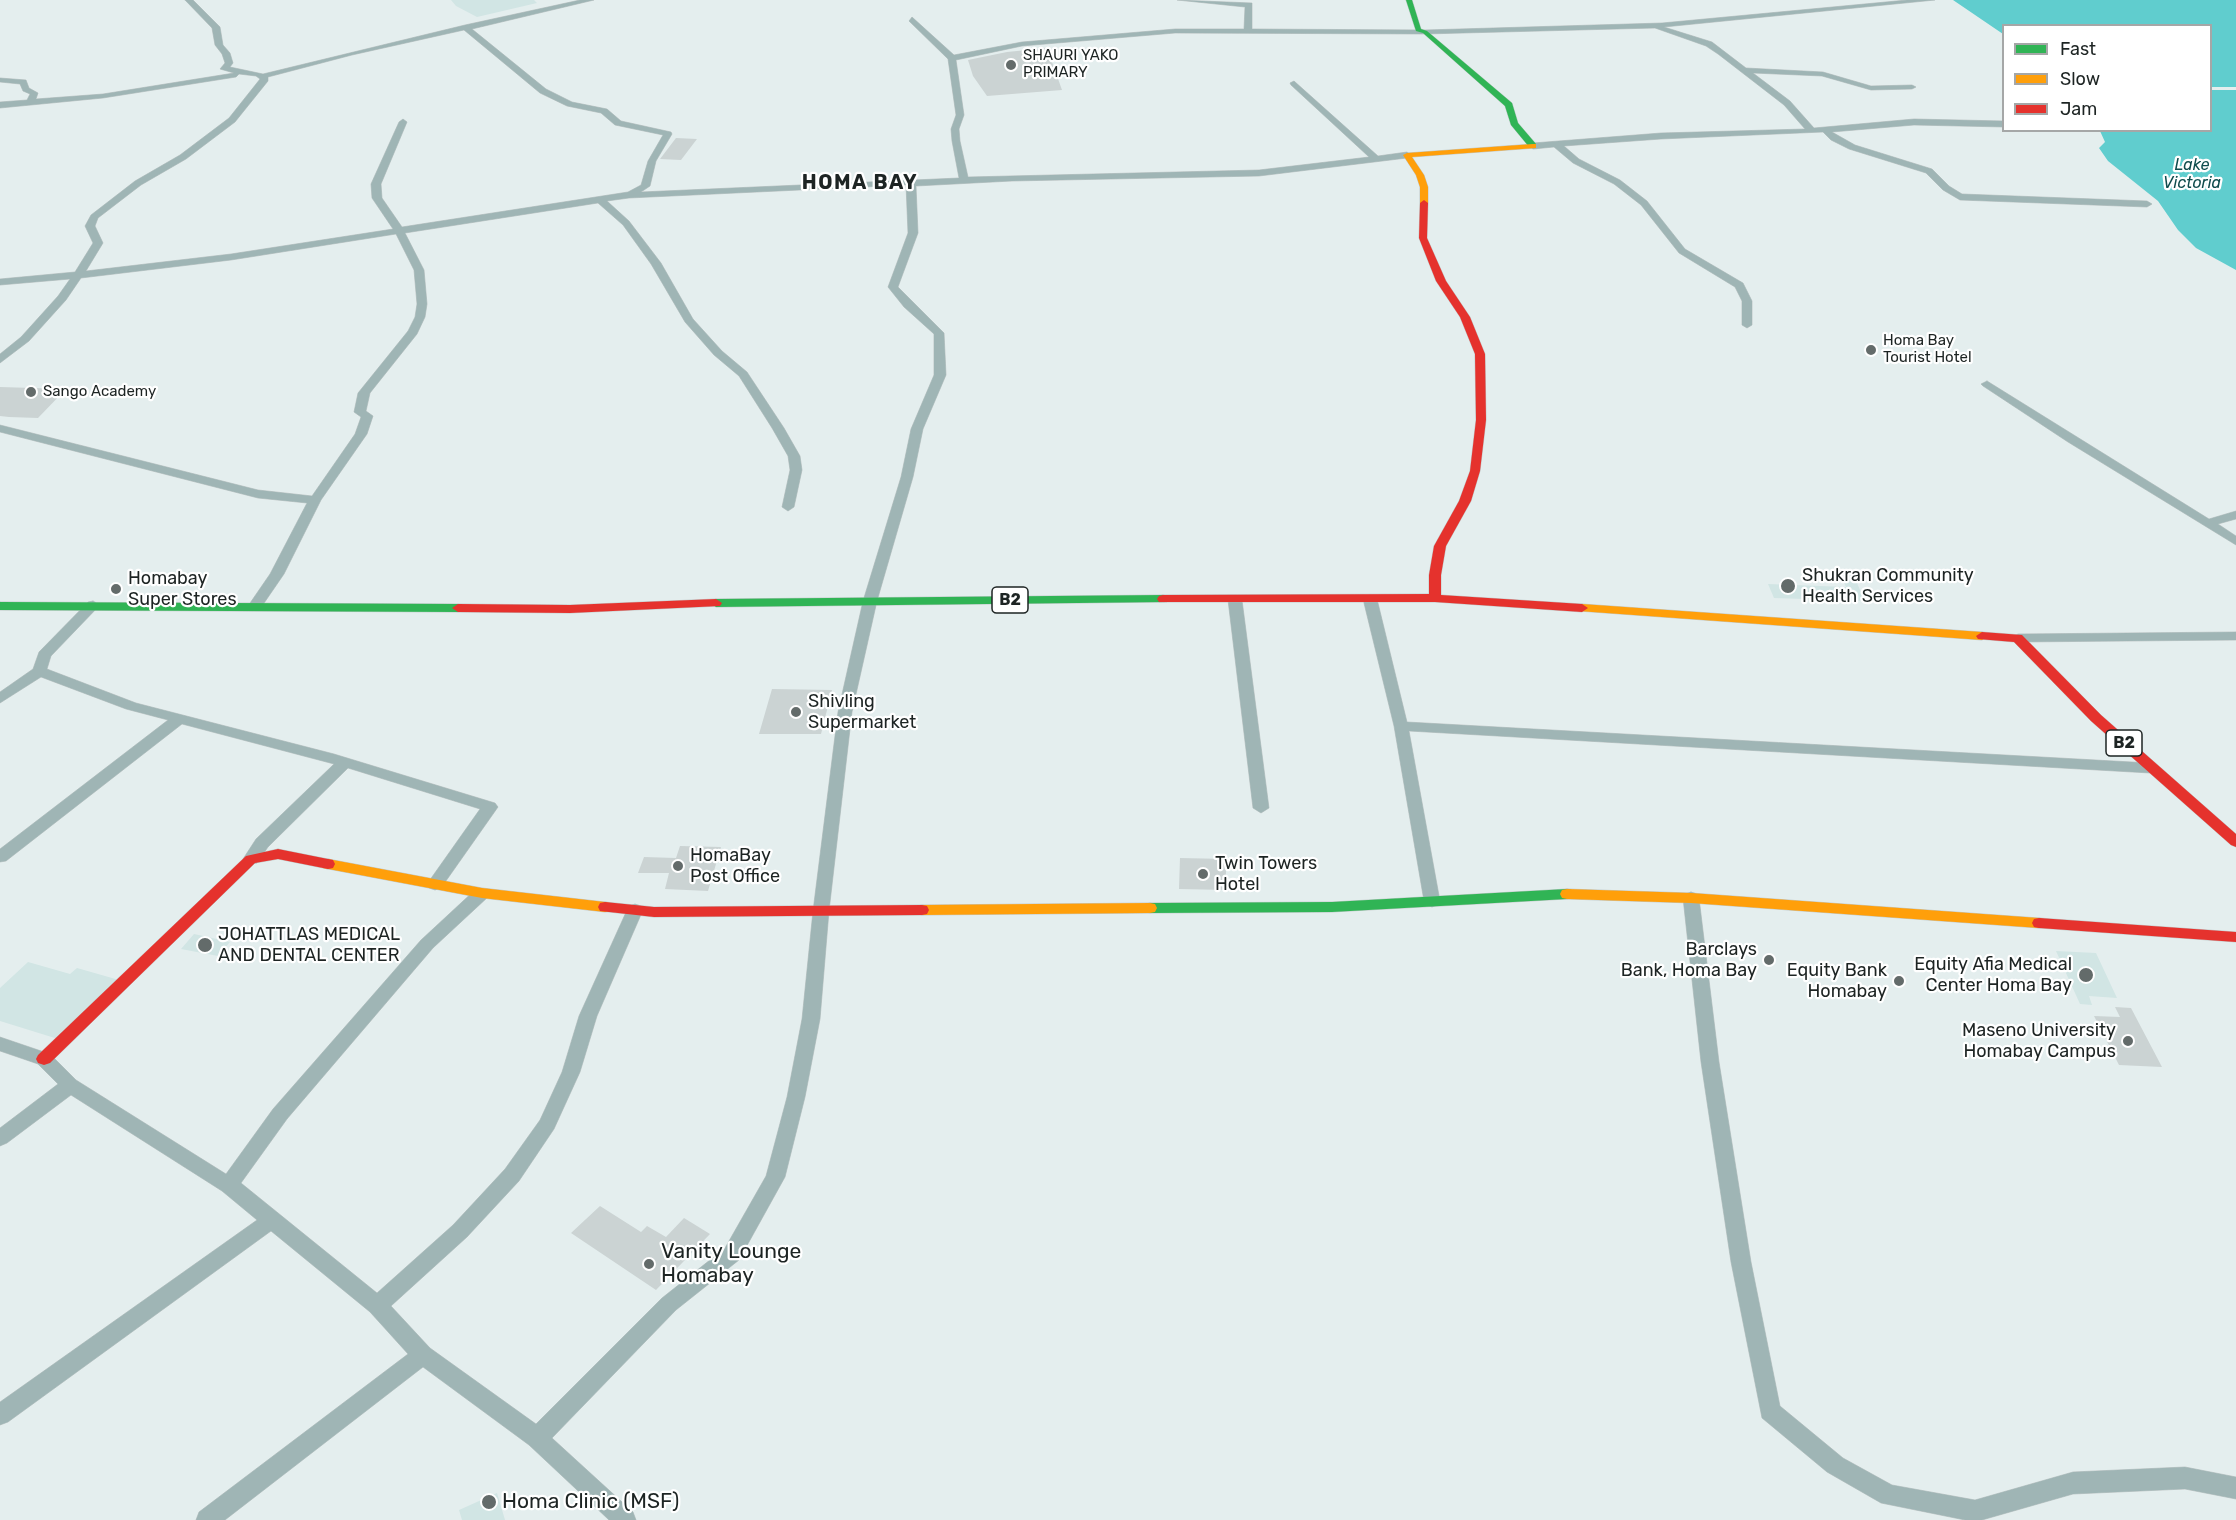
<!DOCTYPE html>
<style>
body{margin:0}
#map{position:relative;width:2236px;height:1520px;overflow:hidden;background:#e4eeee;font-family:Rubik,sans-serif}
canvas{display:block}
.legend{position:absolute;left:2002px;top:24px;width:210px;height:108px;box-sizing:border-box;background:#fff;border:2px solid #a5a7a7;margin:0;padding:8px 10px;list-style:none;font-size:18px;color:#1d2423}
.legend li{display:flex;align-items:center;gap:12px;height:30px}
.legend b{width:30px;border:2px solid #a5a7a7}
</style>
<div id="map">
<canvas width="2236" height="1520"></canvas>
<ul class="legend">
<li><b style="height:8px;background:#30b455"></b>Fast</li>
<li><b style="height:8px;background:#ff9f0a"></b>Slow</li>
<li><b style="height:8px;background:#e5322d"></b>Jam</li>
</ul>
</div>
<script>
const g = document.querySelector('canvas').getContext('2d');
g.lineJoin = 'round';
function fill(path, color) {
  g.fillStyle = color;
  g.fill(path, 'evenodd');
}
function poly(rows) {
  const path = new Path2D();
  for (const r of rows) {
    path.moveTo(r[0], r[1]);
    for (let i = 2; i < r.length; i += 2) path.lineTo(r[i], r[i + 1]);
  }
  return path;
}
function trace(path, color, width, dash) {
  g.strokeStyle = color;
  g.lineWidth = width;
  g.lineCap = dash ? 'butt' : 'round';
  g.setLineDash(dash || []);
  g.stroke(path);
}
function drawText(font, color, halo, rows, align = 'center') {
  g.font = font + ' Rubik,sans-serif';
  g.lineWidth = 4.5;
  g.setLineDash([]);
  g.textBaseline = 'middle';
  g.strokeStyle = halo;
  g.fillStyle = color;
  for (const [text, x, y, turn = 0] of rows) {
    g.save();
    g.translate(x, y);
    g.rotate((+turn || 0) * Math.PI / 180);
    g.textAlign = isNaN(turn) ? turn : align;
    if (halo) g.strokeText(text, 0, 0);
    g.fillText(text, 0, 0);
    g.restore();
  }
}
fill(poly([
 [451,0,534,0,537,3,477,17,456,6],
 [1840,572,1852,572,1865,601,1774,598,1768,584,1846,587],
 [194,934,230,942,218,956,181,949],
 [2056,951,2096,953,2117,998,2089,996,2092,1005,2080,1004],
 [28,962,70,974,77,968,119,980,58,1039,0,1021,0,988],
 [497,1493,505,1520,462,1520,459,1510]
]), '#d1e5e4');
fill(poly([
 [1953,0,2236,0,2236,87,2211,87,2210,26,2004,26,2003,34],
 [2211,90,2236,90,2236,270,2196,248,2178,230,2158,201,2108,161,2099,148,2105,142,2100,131,2210,130]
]), '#60cdce');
fill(poly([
 [1047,48,1062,90,987,96,973,76,968,60,1007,52],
 [676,138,697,139,681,160,660,159],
 [0,387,66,389,38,418,9,417,0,416],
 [772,689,832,690,821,734,759,734],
 [680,846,721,847,708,891,665,889,669,873,638,873,644,857,676,858],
 [1180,858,1226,859,1226,890,1179,889],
 [2115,1007,2131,1008,2162,1067,2119,1065,2094,1016,2120,1017],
 [600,1206,641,1232,647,1226,666,1237,684,1218,710,1234,656,1290,571,1233]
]), '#cbd3d3');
const street = poly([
 [185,0,193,0,220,27,223,45,230,53,233,63,230,67,263,74,465,25,580,0,594,0,472,29,546,89,572,102,607,109,621,121,671,132,672,134,656,161,650,186,641,192,959,178,952,141,951,129,956,115,948,59,909,21,912,17,954,55,1022,42,1175,29,1244,29,1245,7,1177,0,1252,3,1252,29,1425,30,1662,23,1907,0,1935,0,1664,27,1712,42,1746,68,1823,72,1871,86,1912,85,1916,87,1912,89,1871,90,1822,76,1753,73,1790,101,1814,128,1914,119,2004,121,2004,127,1914,125,1832,132,1855,145,1932,169,1949,186,1962,194,2147,201,2152,204,2147,207,1960,200,1943,190,1926,173,1849,149,1831,140,1823,132,1661,139,1564,146,1579,159,1620,180,1647,201,1685,249,1743,283,1752,301,1752,325,1747,328,1742,325,1742,301,1735,287,1679,253,1641,205,1614,184,1573,163,1554,147,1533,149,1529,146,1533,143,1661,133,1805,129,1784,105,1718,54,1706,46,1655,28,1425,34,1175,33,1022,46,956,60,964,115,959,129,960,141,968,177,1259,170,1369,157,1291,85,1290,83,1294,81,1378,156,1407,152,1411,155,1407,158,1259,176,1012,181,916,186,918,233,898,287,944,333,946,375,923,429,913,477,877,601,852,712,829,911,820,1019,805,1097,785,1177,739,1260,676,1310,552,1438,633,1512,636,1520,609,1520,529,1445,423,1367,225,1520,196,1520,199,1512,408,1354,370,1312,271,1231,8,1422,0,1425,0,1402,257,1220,222,1191,71,1095,7,1143,0,1146,0,1128,58,1084,38,1064,0,1051,0,1037,50,1054,76,1080,226,1174,273,1109,421,940,476,889,488,889,490,893,488,897,433,948,287,1119,241,1183,377,1293,453,1225,505,1169,540,1120,562,1072,579,1016,627,910,629,906,635,904,641,906,643,910,597,1016,580,1072,554,1129,519,1181,467,1237,391,1306,430,1348,536,1424,662,1298,725,1248,766,1176,787,1097,802,1019,813,911,838,712,863,601,901,477,911,429,934,375,934,334,904,307,888,287,908,233,906,185,629,198,607,201,629,221,661,263,693,319,722,351,747,372,784,428,800,456,802,470,794,507,788,511,782,507,790,470,788,456,772,428,739,376,714,355,685,322,651,264,623,225,598,203,405,233,424,270,427,304,425,317,417,334,370,393,366,411,373,416,367,434,321,500,284,574,260,609,250,609,248,606,270,574,307,503,258,498,0,432,0,425,258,490,312,496,355,434,361,417,354,412,358,393,408,331,415,317,417,304,414,270,396,234,231,260,81,278,66,300,29,341,0,363,0,354,21,337,58,296,70,279,0,285,0,279,75,272,93,243,85,226,91,215,135,181,180,155,229,118,260,79,256,76,239,74,236,77,103,98,0,108,0,102,27,100,30,94,23,91,20,84,0,82,0,78,26,80,29,88,38,93,36,99,103,94,234,73,220,69,225,63,222,54,215,45,212,28,185,0],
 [464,30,540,93,567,106,601,113,615,125,663,135,648,161,641,185,628,192,402,227,382,198,381,184,407,122,403,119,399,122,371,184,372,198,393,229,231,254,86,271,103,243,95,226,98,218,141,185,186,159,235,122,268,81,268,77,352,55,464,30],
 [1987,381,2209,519,2236,511,2236,519,2218,524,2236,536,2236,545,2068,442,1983,386,1981,384,1987,381],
 [1370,595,1377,599,1407,722,2150,763,2158,768,2150,773,1409,731,1440,901,1438,905,1432,907,1426,905,1424,901,1394,726,1363,599,1370,595],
 [1235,596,1242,600,1269,808,1261,813,1253,808,1228,600,1235,596],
 [93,601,100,605,51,656,47,669,136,703,334,754,495,803,498,807,441,888,435,890,429,888,427,884,480,809,348,768,268,847,257,863,251,864,243,859,256,839,334,764,182,724,6,861,0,862,0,849,168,720,126,709,41,677,0,703,0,692,33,669,39,652,88,602,93,601],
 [2236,632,2236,640,2018,642,2011,638,2018,634,2236,632],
 [1691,892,1697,894,1699,898,1719,1062,1751,1262,1780,1406,1843,1458,1892,1485,1975,1500,2073,1472,2185,1467,2236,1477,2236,1499,2185,1489,2073,1494,1982,1520,1965,1520,1881,1503,1827,1472,1762,1418,1731,1262,1701,1062,1683,898,1685,894,1691,892]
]);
const fast = poly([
 [1406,0,1412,0,1421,29,1427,31,1512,103,1518,123,1536,144,1536,148,1530,148,1511,125,1505,106,1423,33,1416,31,1406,0],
 [1163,595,1167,596,1169,599,1167,602,716,607,710,603,716,599,1163,595],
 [0,602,458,604,464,608,458,612,0,610,0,602],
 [1567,889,1572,890,1574,894,1572,898,1567,899,1332,912,1150,913,1145,912,1143,908,1145,904,1150,903,1332,902,1567,889]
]);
const slow = poly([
 [1533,144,1536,144,1536,148,1412,157,1424,175,1428,187,1428,203,1424,206,1420,203,1420,187,1416,175,1403,155,1407,153,1533,144],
 [1582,604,1982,632,1988,636,1982,640,1578,611,1576,608,1582,604],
 [328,859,482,888,605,902,610,903,612,907,610,911,605,912,482,898,323,868,321,864,323,860,328,859],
 [1567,889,1691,893,2039,918,2044,919,2046,923,2044,927,2039,928,1691,903,1567,899,1562,898,1560,894,1562,890,1567,889],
 [1150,903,1155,904,1157,908,1155,912,1150,913,922,915,917,914,915,910,917,906,922,905,1150,903]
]);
const jam = poly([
 [1424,200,1428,203,1427,238,1446,281,1470,317,1485,354,1486,420,1480,471,1471,501,1446,546,1441,575,1441,595,1582,604,1588,608,1582,612,1435,602,1159,602,1157,599,1159,596,1163,595,1429,594,1429,575,1434,546,1459,501,1470,471,1476,420,1475,354,1460,317,1436,281,1419,238,1420,203,1424,200],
 [716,599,722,603,720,606,570,613,458,612,452,608,458,604,570,605,716,599],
 [1982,632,2022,635,2101,715,2236,834,2236,847,2231,845,2091,721,2014,642,1978,639,1976,636,1982,632],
 [278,849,333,860,335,864,333,868,328,869,278,859,255,863,50,1063,44,1065,38,1063,36,1059,38,1055,246,856,278,849],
 [605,902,654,907,922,905,927,906,929,910,927,914,922,915,654,917,600,911,598,907,600,903,605,902],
 [2039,918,2236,932,2236,942,2039,928,2034,927,2032,923,2034,919,2039,918]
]);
trace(street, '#c1c9c9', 1);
trace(fast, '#c1c9c9', 1);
trace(slow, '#c1c9c9', 1);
trace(jam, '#c1c9c9', 1);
fill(street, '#9fb5b5');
fill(fast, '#30b455');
fill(slow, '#ff9f0a');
fill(jam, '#e5322d');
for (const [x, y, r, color] of [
 [1011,65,6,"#636b6a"],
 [1871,350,6,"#636b6a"],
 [31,392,6,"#636b6a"],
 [1788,586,8,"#636b6a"],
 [116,589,6,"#636b6a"],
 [796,712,6,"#636b6a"],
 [678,866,6,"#636b6a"],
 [1203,874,6,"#636b6a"],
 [205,945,8,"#636b6a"],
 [1769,960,6,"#636b6a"],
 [2086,975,8,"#636b6a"],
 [1899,981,6,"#636b6a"],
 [2128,1041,6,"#636b6a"],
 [649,1264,6,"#636b6a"],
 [489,1502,8,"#636b6a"]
]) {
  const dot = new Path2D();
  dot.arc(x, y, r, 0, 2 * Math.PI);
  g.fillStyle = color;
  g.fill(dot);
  trace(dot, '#fff', 2);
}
drawText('15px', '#1d2423', '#fff', [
 ["SHAURI YAKO",1023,56],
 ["PRIMARY",1023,73],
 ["Homa Bay",1883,341],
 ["Tourist Hotel",1883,358],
 ["Sango Academy",43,392]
], 'left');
drawText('italic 16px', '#0f4c4d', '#fff', [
 ["Lake",2192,165],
 ["Victoria",2192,183]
]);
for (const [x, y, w] of [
 [1010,600,36],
 [2124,743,36]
]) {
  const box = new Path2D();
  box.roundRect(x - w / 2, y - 13, w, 26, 4.5);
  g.fillStyle = '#fff';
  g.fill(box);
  trace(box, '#1d2423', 1.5);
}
drawText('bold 16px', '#1d2423', null, [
 ["B2",1010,600],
 ["B2",2124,743]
]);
drawText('18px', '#1d2423', '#fff', [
 ["Shukran Community",1802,576],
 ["Health Services",1802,597],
 ["Homabay",128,579],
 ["Super Stores",128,600],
 ["Shivling",808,702],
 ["Supermarket",808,723],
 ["HomaBay",690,856],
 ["Post Office",690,877],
 ["Twin Towers",1215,864],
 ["Hotel",1215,885],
 ["JOHATTLAS MEDICAL",218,935],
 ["AND DENTAL CENTER",218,956],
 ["Barclays",1757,950,"right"],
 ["Bank, Homa Bay",1757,971,"right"],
 ["Equity Afia Medical",2072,965,"right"],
 ["Center Homa Bay",2072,986,"right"],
 ["Equity Bank",1887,971,"right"],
 ["Homabay",1887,992,"right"],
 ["Maseno University",2116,1031,"right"],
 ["Homabay Campus",2116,1052,"right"]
], 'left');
g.letterSpacing = '1.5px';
drawText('bold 20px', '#1d2423', '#fff', [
 ["HOMA BAY",860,183]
]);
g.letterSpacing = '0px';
drawText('21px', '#1d2423', '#fff', [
 ["Vanity Lounge",661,1252],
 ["Homabay",661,1276],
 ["Homa Clinic (MSF)",502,1502]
], 'left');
</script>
